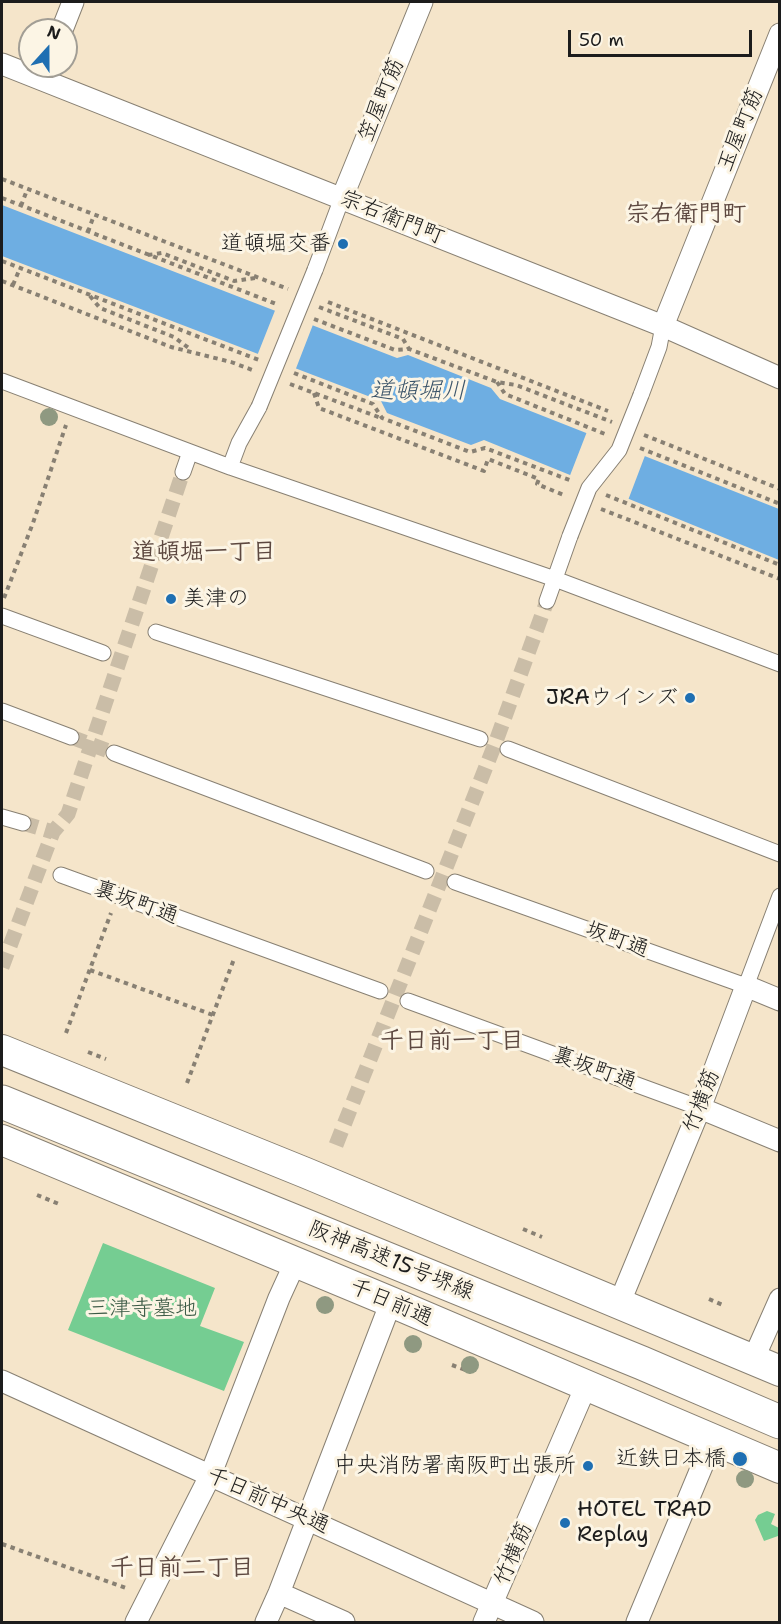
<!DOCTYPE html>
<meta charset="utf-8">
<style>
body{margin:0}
#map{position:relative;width:781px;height:1624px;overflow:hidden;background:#f5e5ca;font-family:"Shantell Sans",sans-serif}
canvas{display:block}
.frame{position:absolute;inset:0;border:3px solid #1c1c1c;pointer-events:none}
.north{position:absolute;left:18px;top:18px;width:60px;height:60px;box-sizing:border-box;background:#fcf5e5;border:2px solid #a29e95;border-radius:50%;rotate:21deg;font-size:16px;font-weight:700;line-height:24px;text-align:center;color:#1c1c1c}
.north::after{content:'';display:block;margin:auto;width:21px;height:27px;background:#1f6fb2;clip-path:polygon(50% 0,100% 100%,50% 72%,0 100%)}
.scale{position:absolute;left:568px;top:30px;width:184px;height:27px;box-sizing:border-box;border:3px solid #1c1c1c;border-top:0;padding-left:8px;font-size:18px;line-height:21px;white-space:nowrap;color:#1c1c1c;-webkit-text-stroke:4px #fcf5e5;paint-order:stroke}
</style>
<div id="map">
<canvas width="781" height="1624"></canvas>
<div class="frame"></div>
<div class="north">N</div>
<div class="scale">50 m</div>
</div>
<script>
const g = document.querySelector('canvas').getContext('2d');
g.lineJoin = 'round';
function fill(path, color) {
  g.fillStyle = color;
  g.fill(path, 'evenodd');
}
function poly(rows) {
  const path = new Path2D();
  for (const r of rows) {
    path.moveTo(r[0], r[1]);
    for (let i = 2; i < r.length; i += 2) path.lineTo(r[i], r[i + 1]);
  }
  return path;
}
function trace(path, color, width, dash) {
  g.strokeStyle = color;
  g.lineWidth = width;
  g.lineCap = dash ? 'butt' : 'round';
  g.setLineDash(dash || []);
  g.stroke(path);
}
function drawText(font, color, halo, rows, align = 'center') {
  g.font = font + ' "Shantell Sans","Klee One",sans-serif';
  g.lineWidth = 6;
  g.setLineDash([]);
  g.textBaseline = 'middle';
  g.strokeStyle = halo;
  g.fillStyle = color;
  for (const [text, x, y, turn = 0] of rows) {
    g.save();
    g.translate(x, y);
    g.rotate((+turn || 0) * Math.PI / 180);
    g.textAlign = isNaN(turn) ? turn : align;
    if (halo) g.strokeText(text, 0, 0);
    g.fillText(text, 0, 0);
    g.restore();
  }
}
fill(poly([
 [103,1243,215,1288,200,1326,244,1342,224,1391,68,1330],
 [767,1511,775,1514,771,1524,779,1528,779,1539,778,1536,764,1541,755,1520,758,1515]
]), '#75cd92');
fill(poly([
 [2,205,397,358,408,355,491,388,500,399,779,509,779,560,484,440,471,445,387,413,381,401,2,256]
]), '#6eaee2');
fill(poly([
 [276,308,314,322,295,371,257,356],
 [588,429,646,453,627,503,569,478]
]), '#f5e5ca');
trace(poly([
 [71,737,114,753],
 [23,823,53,832],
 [2,967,53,832,68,814,183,472],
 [336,1145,495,744,547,601]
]), '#cabda7', 15, [15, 8]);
const pedestrian = poly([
 [315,270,342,198],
 [2,381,230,467,555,579,780,664],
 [641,395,659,347,663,326],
 [230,467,239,443,259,407],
 [183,472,190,452],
 [547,601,570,536],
 [2,616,103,653],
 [156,632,480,739],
 [2,711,71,737],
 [508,749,780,854],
 [114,753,426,871],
 [2,817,23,823],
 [61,875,380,991],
 [455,882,746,986,780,896],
 [408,1001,700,1108]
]);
const minor = poly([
 [62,30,73,2],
 [2,64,663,326,780,378],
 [342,198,422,2],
 [663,326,780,34],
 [700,1108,780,1141],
 [619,1304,700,1108,746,986,780,1000],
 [753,1360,780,1299],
 [2,1381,533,1622],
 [279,1593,344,1622],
 [136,1622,210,1476,279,1298,295,1263],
 [266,1622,279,1593,391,1302],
 [484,1622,586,1386],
 [637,1622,713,1440]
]);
const secondary = poly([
 [2,1050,306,1173,780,1371],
 [2,1140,391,1302,780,1468]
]);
const motorway = poly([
 [2,1102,642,1363,780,1422]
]);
trace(pedestrian, '#888073', 17);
trace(minor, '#888073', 23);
trace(secondary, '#888073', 32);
trace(motorway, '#888073', 35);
trace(poly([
 [2,179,288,289],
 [2,198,279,305],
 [21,206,27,190],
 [88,232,94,215],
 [148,255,162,253,234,281,255,278],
 [2,261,259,360],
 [2,281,171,347,231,362,255,371],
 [13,285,20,268],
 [90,296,100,308,174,337,190,349],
 [328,302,608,411],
 [319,307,403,339,409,349],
 [314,319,395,350,409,349,497,382,516,385,612,422],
 [294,373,373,404,382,418,470,452,485,448,572,481],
 [497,382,505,394,605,434],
 [290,384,381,418],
 [314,393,319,408,484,471,488,459,539,479,537,484,566,496],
 [644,435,780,489],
 [640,448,780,504],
 [606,495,780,565],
 [601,509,780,579],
 [4,598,33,523,66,425],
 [90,970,213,1015],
 [66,1033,111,913],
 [88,1052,106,1059],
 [187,1083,234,959],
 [37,1195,59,1204],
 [523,1229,542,1237],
 [709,1299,725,1306],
 [452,1365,471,1372],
 [2,1544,129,1589]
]), '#888073', 4, [4.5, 4.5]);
trace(pedestrian, '#fff', 15);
trace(minor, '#fff', 21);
trace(secondary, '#fff', 30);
trace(motorway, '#fff', 33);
const pedestrianBridge = poly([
 [259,407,315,270],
 [570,536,589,488,619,450,641,395]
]);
trace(pedestrianBridge, '#888073', 17, []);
trace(pedestrianBridge, '#fff', 15);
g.fillStyle = '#8f9981';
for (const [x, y] of [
 [49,417],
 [325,1305],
 [413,1344],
 [470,1365],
 [745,1479]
]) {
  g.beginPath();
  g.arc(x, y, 9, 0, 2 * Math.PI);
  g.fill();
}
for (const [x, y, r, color] of [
 [343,244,6,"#1f6fb2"],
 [171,599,6,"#1f6fb2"],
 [690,698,6,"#1f6fb2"],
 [740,1459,8,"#1f6fb2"],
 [588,1466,6,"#1f6fb2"],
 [565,1523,6,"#1f6fb2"]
]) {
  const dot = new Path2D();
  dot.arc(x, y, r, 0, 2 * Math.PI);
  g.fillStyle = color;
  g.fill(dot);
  trace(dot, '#fcf5e5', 2);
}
drawText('22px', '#1c1c1c', '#fcf5e5', [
 ["笠屋町筋",382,100,-68],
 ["玉屋町筋",741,130,-68],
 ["宗右衛門町",392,218,22],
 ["裏坂町通",136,903,20],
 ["坂町通",617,940,20],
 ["裏坂町通",594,1069,20],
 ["竹横筋",702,1101,-69],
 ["阪神高速15号堺線",391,1261,22],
 ["千日前通",391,1303,23],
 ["千日前中央通",268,1501,24],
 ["竹横筋",514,1554,-67]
]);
drawText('22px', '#1c1c1c', '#fcf5e5', [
 ["道頓堀交番",331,244],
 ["美津の",183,599,"left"],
 ["JRAウインズ",678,698],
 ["近鉄日本橋",726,1459],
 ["中央消防署南阪町出張所",576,1466],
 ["HOTEL TRAD",577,1510,"left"],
 ["Replay",577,1535,"left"]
], 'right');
drawText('22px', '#3b5a45', '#fcf5e5', [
 ["三津寺墓地",142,1309]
]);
drawText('bold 24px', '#5d4840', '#fcf5e5', [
 ["宗右衛門町",686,215],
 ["道頓堀一丁目",204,553],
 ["千日前一丁目",452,1042],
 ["千日前二丁目",182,1569]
]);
drawText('italic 24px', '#3d566b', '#fcf5e5', [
 ["道頓堀川",418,392]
]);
</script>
